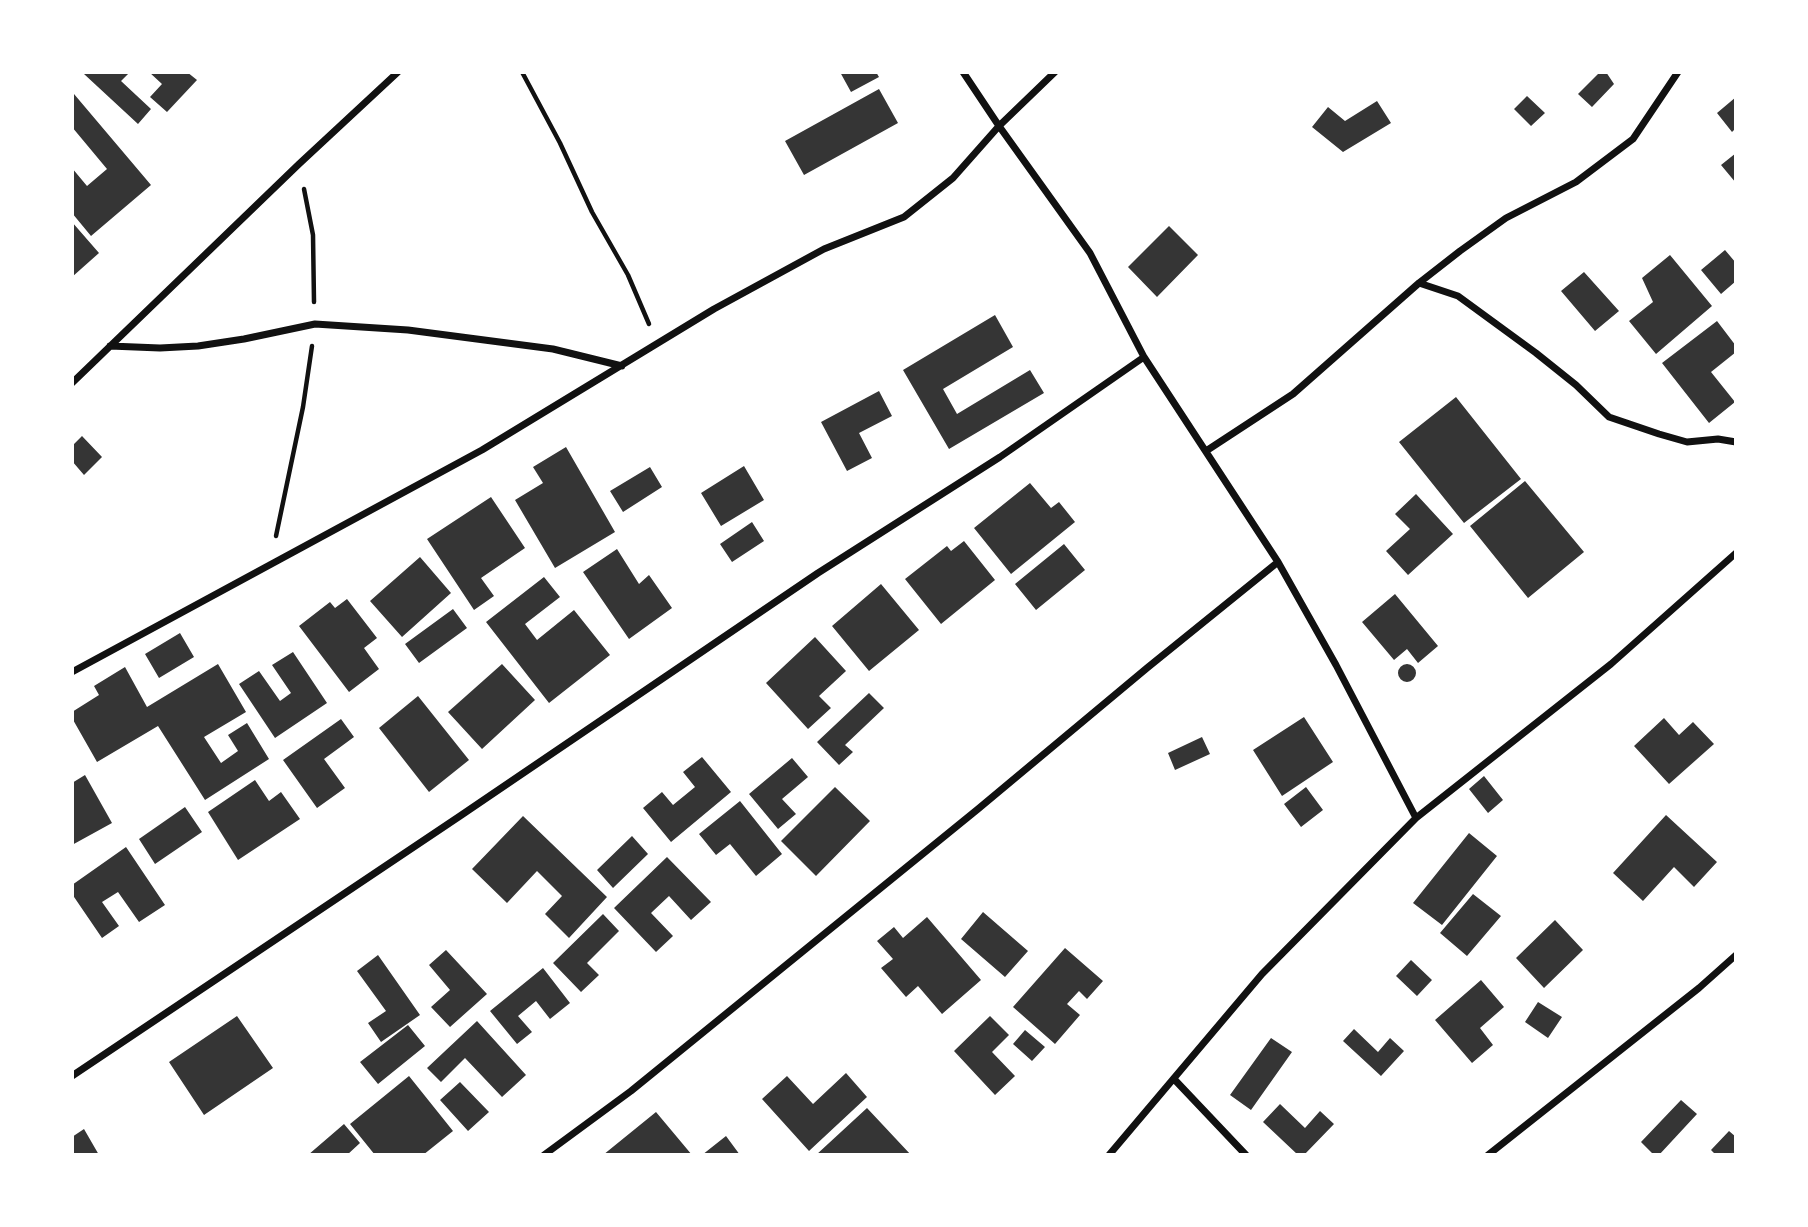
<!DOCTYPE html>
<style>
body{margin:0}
#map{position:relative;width:1808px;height:1227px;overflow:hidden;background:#fff;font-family:Jost,sans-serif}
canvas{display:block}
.frame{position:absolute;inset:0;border:74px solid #fff;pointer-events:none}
</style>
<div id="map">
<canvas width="1808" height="1227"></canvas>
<div class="frame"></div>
</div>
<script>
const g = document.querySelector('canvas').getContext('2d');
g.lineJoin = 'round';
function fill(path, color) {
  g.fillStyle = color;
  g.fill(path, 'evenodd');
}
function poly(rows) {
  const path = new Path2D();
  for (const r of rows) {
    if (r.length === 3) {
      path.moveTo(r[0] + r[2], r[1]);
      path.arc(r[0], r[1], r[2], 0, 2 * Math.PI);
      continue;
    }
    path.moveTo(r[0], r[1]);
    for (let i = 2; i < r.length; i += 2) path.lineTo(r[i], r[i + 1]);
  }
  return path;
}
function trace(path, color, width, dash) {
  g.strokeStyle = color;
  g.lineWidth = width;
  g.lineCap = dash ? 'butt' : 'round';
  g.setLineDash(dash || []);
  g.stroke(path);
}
fill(poly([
 [86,72,130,72,121,81,151,109,138,124,84,74],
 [149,72,187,72,197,80,167,112,150,97,162,84],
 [840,72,876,72,879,77,851,92],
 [1600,72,1606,72,1614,84,1592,107,1578,94],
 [879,89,898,123,804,175,785,141],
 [74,94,151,185,91,236,72,213,72,168,87,186,107,169,72,127,72,96],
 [1527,96,1545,113,1531,126,1514,109],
 [1736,97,1736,128,1732,132,1717,113],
 [1377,101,1391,123,1343,152,1312,127,1328,107,1345,121],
 [1736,153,1736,183,1721,165],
 [72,222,99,253,72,277],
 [1169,226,1198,255,1157,297,1128,267],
 [1725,250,1736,263,1736,281,1721,294,1701,270],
 [1670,255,1712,306,1656,354,1629,321,1653,302,1642,278],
 [1584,272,1619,311,1595,331,1561,291],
 [995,315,1013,347,943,389,957,414,1030,370,1044,393,949,449,903,370],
 [1717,321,1736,346,1736,352,1711,372,1735,402,1709,423,1662,363],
 [879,391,892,416,859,433,872,458,847,471,821,422],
 [1456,397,1521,479,1464,523,1399,442],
 [82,436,102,457,84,475,72,461,72,446],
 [566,447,615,532,555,568,515,500,543,483,533,467],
 [744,466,764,500,721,526,701,493],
 [650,467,662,487,623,512,610,491],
 [1525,481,1584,552,1528,598,1470,526],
 [1030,483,1051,508,1059,502,1075,522,1011,574,974,528],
 [1416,494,1453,534,1408,575,1386,551,1410,529,1395,514],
 [491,497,525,548,481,578,494,596,474,610,427,539],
 [752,522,764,541,732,562,720,544],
 [964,541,995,580,941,624,905,579,947,546,951,551],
 [1064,544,1085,570,1036,610,1015,584],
 [617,549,639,584,649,575,672,608,629,639,583,572],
 [420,557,451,593,402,637,370,601],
 [544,577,560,597,525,624,537,640,574,610,610,655,549,703,486,622],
 [881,584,919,630,869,671,832,626],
 [1395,594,1438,646,1418,663,1407,649,1394,660,1362,622],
 [347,599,377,638,364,648,379,669,349,692,299,626,330,602,335,608],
 [453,609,467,628,419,663,405,644],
 [180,633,194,657,159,678,145,654],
 [815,637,846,671,819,696,831,708,808,729,766,683],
 [293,652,327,703,275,738,239,684,259,671,280,701,291,693,272,665],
 [1407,673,9],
 [218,664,246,712,204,737,221,763,238,751,228,735,247,723,269,759,205,800,158,726,97,762,72,718,72,712,99,695,94,686,125,667,147,707],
 [502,664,535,700,482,749,448,712],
 [869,693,884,708,845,745,853,752,839,765,817,742],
 [418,696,469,760,429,792,379,728],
 [1304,717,1333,762,1282,796,1253,750],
 [1664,718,1679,735,1693,722,1714,744,1669,784,1634,746],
 [341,719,354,737,324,759,345,788,317,808,283,760],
 [1202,737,1210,754,1175,770,1168,753],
 [702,757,731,792,671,842,643,808,662,792,673,805,695,787,683,772],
 [792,758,808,777,782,799,796,814,778,829,749,794],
 [85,775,112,823,72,845,72,783],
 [1484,776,1503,800,1488,813,1469,789],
 [255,780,269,801,281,792,300,819,238,860,208,812],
 [835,787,870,821,816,876,781,841],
 [1306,787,1323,810,1301,827,1284,804],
 [740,801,782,854,756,876,730,844,716,855,699,834],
 [185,807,202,832,155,864,139,839],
 [1666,815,1717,862,1694,887,1674,867,1643,901,1613,873],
 [523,816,607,897,569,938,545,914,562,896,537,871,507,903,472,869],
 [1469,833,1497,856,1442,925,1413,903],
 [632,836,648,854,613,888,597,870],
 [126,847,165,905,139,922,118,892,102,902,119,926,102,938,72,894,72,885],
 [667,857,711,902,691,920,669,896,651,913,673,936,656,952,614,908],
 [1473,894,1501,916,1467,956,1440,933],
 [983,912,1028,951,1005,977,961,939],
 [603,914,619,931,587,963,599,975,581,992,553,963],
 [927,917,981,980,942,1014,918,986,906,997,881,968,893,959,877,941,894,927,903,938],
 [1555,920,1583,950,1544,988,1516,958],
 [1065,948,1103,981,1087,999,1079,991,1067,1004,1080,1015,1055,1044,1013,1007],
 [446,950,487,994,450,1027,431,1007,450,990,429,965],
 [378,955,420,1015,381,1042,368,1023,386,1011,357,971],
 [1411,960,1432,980,1417,996,1396,976],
 [543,968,570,1003,550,1019,536,1001,518,1016,532,1032,517,1044,490,1011],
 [1481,980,1504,1007,1480,1028,1493,1045,1472,1063,1435,1020],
 [1538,1002,1562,1017,1548,1038,1525,1022],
 [237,1016,273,1068,204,1115,169,1062],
 [990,1016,1009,1035,992,1052,1015,1076,995,1095,954,1051],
 [477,1021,526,1075,502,1097,465,1058,441,1082,427,1068],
 [408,1025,425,1046,378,1084,360,1062],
 [1354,1029,1378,1052,1390,1038,1404,1051,1381,1076,1343,1041],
 [1025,1030,1045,1047,1032,1061,1013,1044],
 [1271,1038,1292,1052,1251,1110,1230,1095],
 [846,1073,867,1097,809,1151,762,1099,787,1076,813,1104],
 [409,1076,453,1131,423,1155,375,1155,350,1124],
 [460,1082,489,1112,468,1131,440,1100],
 [1681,1100,1697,1114,1659,1155,1654,1155,1641,1142],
 [1280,1104,1305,1128,1320,1111,1334,1124,1304,1155,1298,1155,1263,1122],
 [867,1108,911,1155,816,1155],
 [656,1112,692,1155,603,1155],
 [344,1124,360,1143,347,1155,308,1155],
 [84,1129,99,1155,72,1155,72,1137],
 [1729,1131,1736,1137,1736,1155,1716,1155,1711,1150],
 [726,1136,740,1155,702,1155]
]), '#353535');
trace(poly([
 [522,72,560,143,592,212,628,275,649,324],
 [304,189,313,235,314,302],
 [276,536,303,407,312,346]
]), '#111', 4.5);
trace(poly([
 [963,72,999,126,1090,253,1144,357,1278,562,1336,665,1416,818],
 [1419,283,1458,296,1536,353,1576,385,1609,417,1659,434,1687,442,1718,439,1736,442],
 [110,346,160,348,198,346,244,339,315,324,408,330,553,349,622,366],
 [72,383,299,164,398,72],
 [1206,451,1293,394,1419,283,1460,251,1506,218,1576,182,1633,139,1678,72],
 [72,672,482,450,714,309,824,249,904,217,953,178,999,126,1055,72],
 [72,1076,460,816,818,573,1000,457,1144,357],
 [1174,1079,1246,1155],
 [544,1155,631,1091,978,809,1147,668,1278,562],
 [1109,1155,1262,974,1416,818,1611,664,1736,553],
 [1488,1155,1699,988,1736,955]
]), '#111', 7);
</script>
